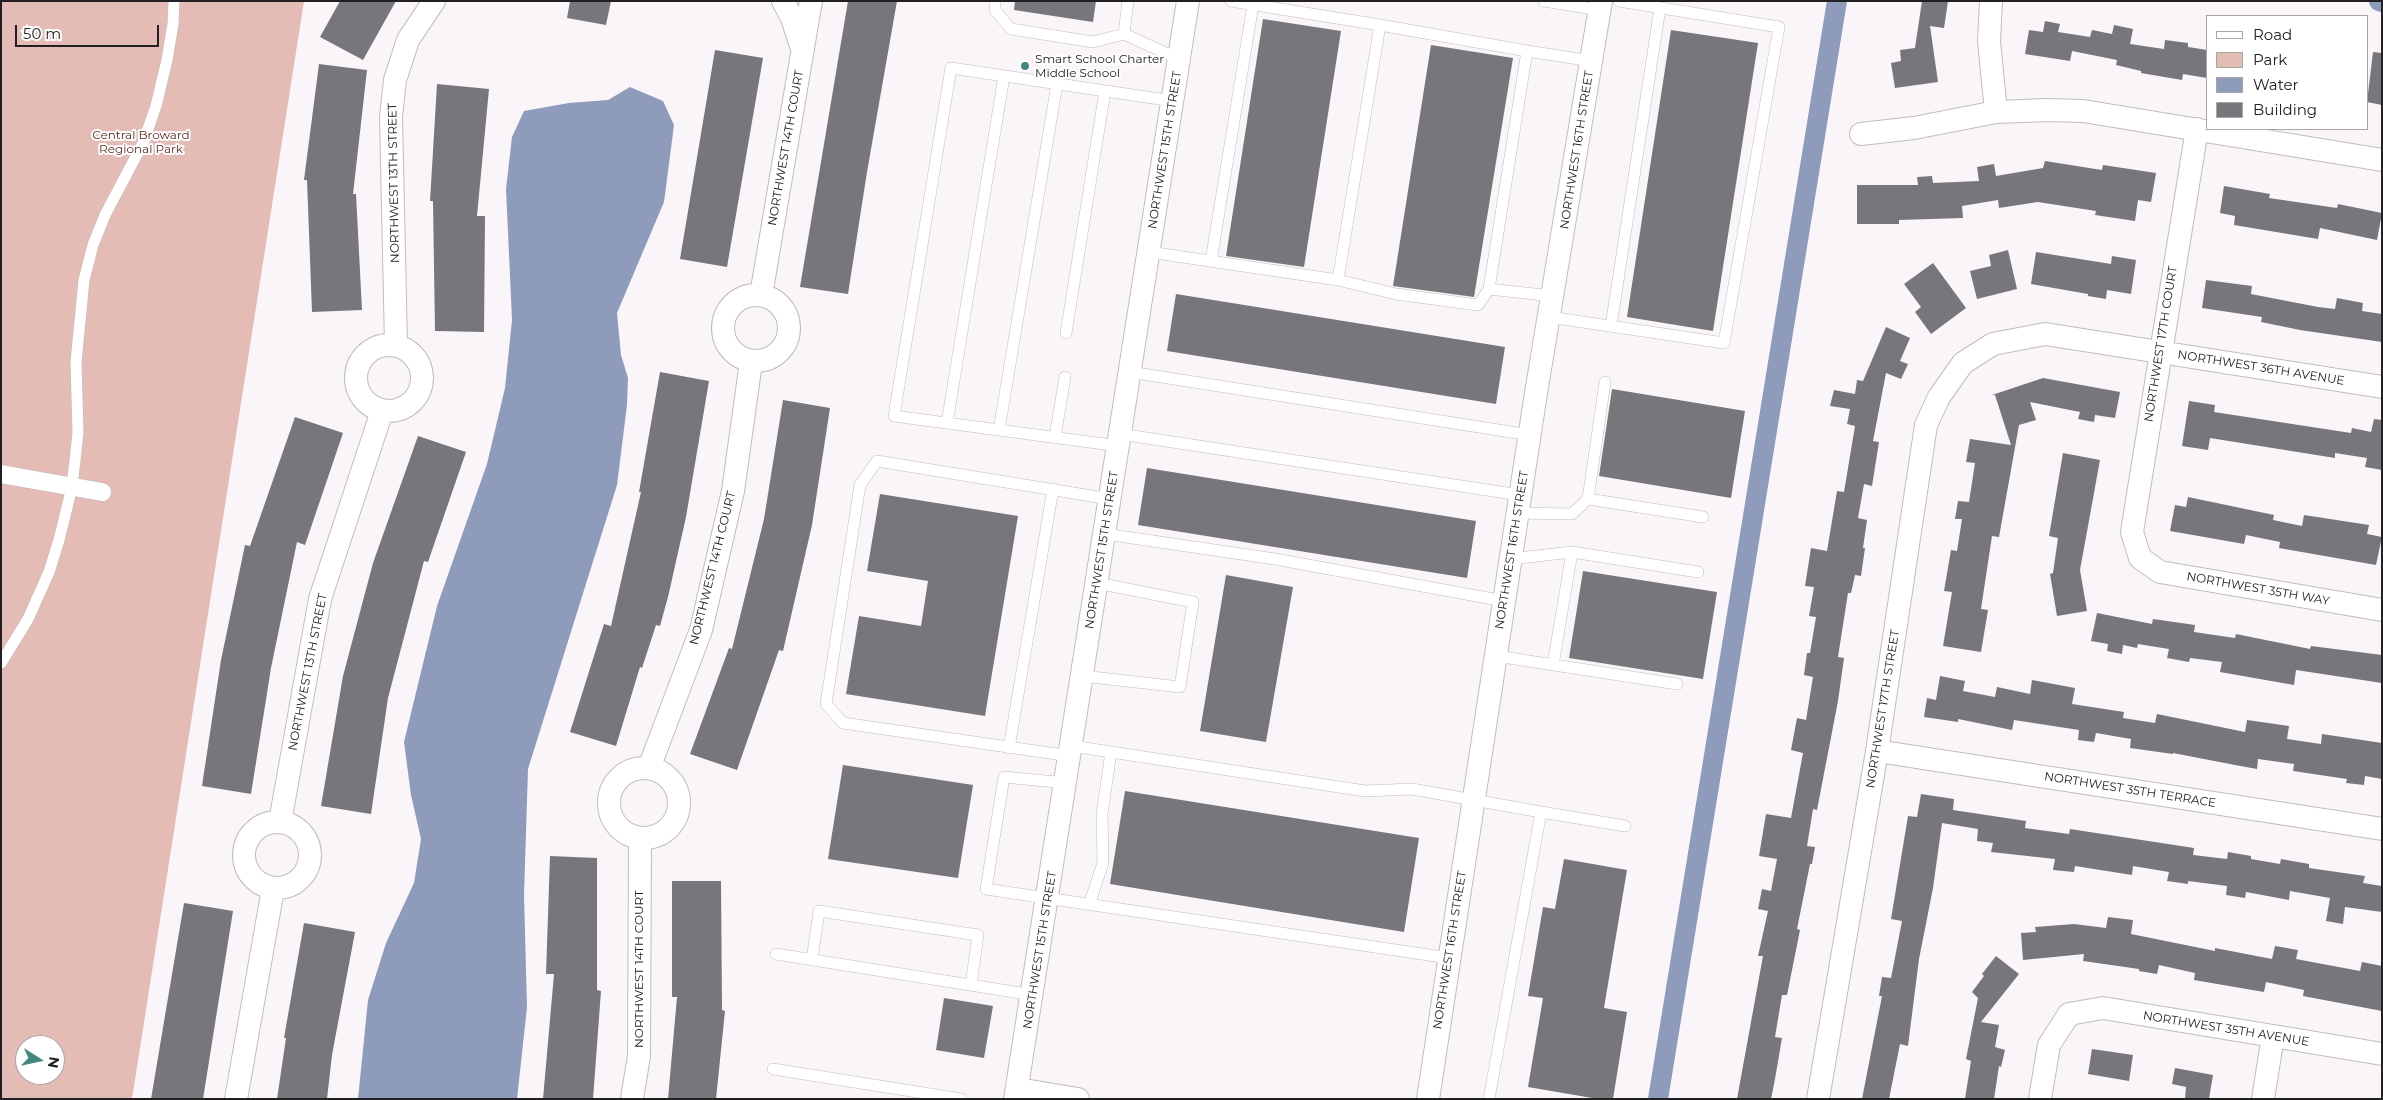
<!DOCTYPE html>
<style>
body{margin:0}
#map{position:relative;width:2383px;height:1100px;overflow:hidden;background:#faf5f9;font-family:Montserrat,sans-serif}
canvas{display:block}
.frame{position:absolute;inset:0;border:2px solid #222022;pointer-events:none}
.legend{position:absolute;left:2206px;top:15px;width:162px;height:115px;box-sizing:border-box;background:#fff;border:1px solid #a7a6a7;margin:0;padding:6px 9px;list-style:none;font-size:15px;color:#222022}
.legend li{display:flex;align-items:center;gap:10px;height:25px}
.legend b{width:25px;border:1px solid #a7a6a7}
.north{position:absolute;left:15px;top:1035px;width:50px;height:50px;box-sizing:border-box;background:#fff;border:1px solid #a7a6a7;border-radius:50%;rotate:100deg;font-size:14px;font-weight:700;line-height:20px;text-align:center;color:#222022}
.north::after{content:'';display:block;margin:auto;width:18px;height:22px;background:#42877c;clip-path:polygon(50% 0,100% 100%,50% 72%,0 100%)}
.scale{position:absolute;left:15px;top:25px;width:144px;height:22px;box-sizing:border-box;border:2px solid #222022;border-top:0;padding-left:6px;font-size:15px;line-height:18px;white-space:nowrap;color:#222022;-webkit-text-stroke:4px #fff;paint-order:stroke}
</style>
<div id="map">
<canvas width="2383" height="1100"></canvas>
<div class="frame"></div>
<ul class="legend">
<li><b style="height:6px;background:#fff"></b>Road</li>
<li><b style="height:14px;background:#e4bbb5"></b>Park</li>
<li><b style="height:14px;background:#8f9bbb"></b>Water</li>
<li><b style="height:14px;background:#77767b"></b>Building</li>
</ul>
<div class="north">N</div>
<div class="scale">50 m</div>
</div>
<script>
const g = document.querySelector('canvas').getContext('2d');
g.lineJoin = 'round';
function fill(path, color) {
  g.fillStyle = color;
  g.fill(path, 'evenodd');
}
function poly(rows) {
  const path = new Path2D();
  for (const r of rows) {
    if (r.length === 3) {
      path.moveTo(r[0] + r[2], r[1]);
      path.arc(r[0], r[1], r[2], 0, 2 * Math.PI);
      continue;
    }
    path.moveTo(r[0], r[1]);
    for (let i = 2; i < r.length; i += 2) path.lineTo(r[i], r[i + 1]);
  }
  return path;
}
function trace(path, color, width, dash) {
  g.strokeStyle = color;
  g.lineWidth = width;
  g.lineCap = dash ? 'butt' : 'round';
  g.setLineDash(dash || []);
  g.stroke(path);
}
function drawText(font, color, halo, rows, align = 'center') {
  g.font = font + ' Montserrat,sans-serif';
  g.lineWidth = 4;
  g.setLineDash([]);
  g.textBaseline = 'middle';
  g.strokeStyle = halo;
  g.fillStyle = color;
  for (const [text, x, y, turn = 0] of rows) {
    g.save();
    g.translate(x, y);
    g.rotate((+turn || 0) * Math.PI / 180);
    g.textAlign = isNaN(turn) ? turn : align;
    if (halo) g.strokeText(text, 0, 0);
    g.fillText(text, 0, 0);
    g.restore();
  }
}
fill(poly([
 [1,1,304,1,132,1099,1,1099],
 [25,1045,55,1045,55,1075,25,1075]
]), '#e4bbb5');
fill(poly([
 [630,87,663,101,674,125,664,202,617,313,621,355,628,378,627,405,617,485,528,769,524,895,527,1007,517,1099,358,1099,368,1000,386,943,414,883,421,839,411,795,404,742,437,606,487,464,505,388,512,320,506,189,512,137,524,111,569,103,608,100]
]), '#8f9bbb');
trace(poly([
 [2379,1,2382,2],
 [1658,1099,1837,1]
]), '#8f9bbb', 20);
fill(poly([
 [340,1,396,1,363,60,320,37],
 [570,1,611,1,606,25,567,18],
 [848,1,897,1,867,172,848,294,800,287],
 [1015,1,1096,1,1093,22,1014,10],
 [1922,1,1948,1,1944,28,1930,26,1938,82,1895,88,1891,63,1901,61,1900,50,1915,48],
 [1263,19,1341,31,1304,267,1226,256],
 [2045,21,2060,24,2058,32,2090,37,2092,30,2112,34,2114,25,2133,29,2130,44,2164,49,2165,40,2188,43,2188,47,2207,50,2207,78,2183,74,2182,80,2141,73,2141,71,2116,65,2117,60,2072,51,2070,61,2025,54,2029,30,2043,32],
 [1671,30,1758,43,1713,331,1627,317],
 [1431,45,1513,58,1474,297,1393,286],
 [715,50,763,58,727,267,680,259],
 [2373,52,2382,53,2382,105,2367,102],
 [319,64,367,70,353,194,356,194,362,310,312,312,307,180,304,180],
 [437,84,489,89,477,216,485,216,484,332,435,331,433,201,430,201],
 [2045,161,2102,170,2103,165,2156,173,2151,202,2138,200,2135,221,2095,215,2096,211,2038,202,1999,208,1998,200,1962,206,1963,218,1899,220,1899,224,1857,224,1857,185,1918,185,1917,177,1932,176,1933,183,1979,181,1977,167,1994,164,1996,176,2043,168],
 [2224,186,2270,194,2269,198,2337,208,2338,204,2382,213,2377,240,2320,228,2318,239,2234,225,2235,216,2220,213],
 [2008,250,2017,289,1977,299,1970,271,1991,266,1989,255],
 [2036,252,2111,264,2112,256,2136,260,2131,294,2107,290,2106,299,2088,296,2088,294,2031,284],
 [1933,263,1966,308,1931,334,1915,312,1921,307,1904,284],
 [2206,280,2252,286,2251,294,2318,307,2335,309,2337,298,2363,303,2362,311,2382,314,2382,342,2300,330,2261,322,2262,317,2202,308],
 [1176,294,1505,347,1496,404,1167,351],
 [1886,327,1910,338,1900,361,1908,364,1901,379,1886,373,1873,441,1879,442,1872,486,1864,484,1858,518,1867,520,1863,548,1865,548,1861,576,1855,575,1851,593,1848,593,1838,657,1844,658,1838,701,1817,810,1813,809,1807,846,1815,847,1812,864,1810,864,1797,929,1800,930,1787,995,1782,995,1775,1037,1782,1038,1775,1079,1771,1099,1737,1099,1763,956,1758,956,1768,911,1758,909,1762,889,1771,891,1777,859,1759,856,1766,814,1791,818,1803,753,1791,750,1797,718,1806,720,1813,677,1804,675,1807,653,1810,653,1816,617,1809,616,1814,587,1805,586,1811,548,1827,551,1837,491,1844,492,1855,426,1847,424,1850,409,1830,406,1834,390,1855,394,1857,380,1863,381],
 [660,372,709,381,686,517,668,597,660,626,656,625,642,668,640,667,616,746,570,732,604,624,611,626,641,492,639,492],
 [2043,378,2120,392,2115,418,2095,415,2094,422,2078,419,2080,412,2030,402,2036,420,2019,425,1999,537,1992,536,1981,609,1988,610,1981,652,1943,646,1952,592,1944,591,1951,550,1957,551,1962,519,1955,519,1958,501,1969,502,1975,463,1966,462,1970,439,2011,445,1995,395,1992,395],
 [1612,389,1745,411,1731,498,1599,476],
 [783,400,830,408,812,525,783,651,779,650,737,770,690,754,729,648,732,649,764,519],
 [2189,401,2215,405,2214,412,2351,433,2352,428,2371,432,2374,419,2382,420,2382,470,2365,467,2367,458,2335,453,2335,458,2210,438,2208,450,2182,446],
 [295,417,343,433,305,545,297,542,271,668,251,794,202,786,221,660,245,545,250,546],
 [418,436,466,452,428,562,424,561,388,698,371,814,321,806,343,676,373,563],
 [2063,453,2100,460,2080,570,2087,611,2057,616,2050,574,2053,573,2058,538,2049,536],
 [1147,468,1476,521,1467,578,1138,525],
 [880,494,1018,516,985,716,846,694,859,616,921,626,928,581,867,571],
 [2188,497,2274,515,2273,520,2302,526,2304,515,2369,525,2367,534,2382,537,2376,565,2279,548,2280,542,2246,535,2244,544,2170,531,2175,505,2186,507],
 [1583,571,1717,592,1703,679,1569,658],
 [1226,575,1293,587,1266,742,1200,731],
 [2097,613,2152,624,2153,619,2195,625,2194,632,2235,638,2236,634,2310,649,2311,646,2382,655,2382,683,2296,670,2294,685,2220,672,2222,662,2190,658,2189,662,2167,658,2169,649,2138,644,2137,648,2123,645,2122,654,2107,651,2108,644,2091,641],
 [1940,676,1965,681,1963,691,1995,697,1997,687,2030,694,2032,680,2075,688,2072,704,2124,712,2123,718,2155,723,2157,714,2245,732,2247,720,2289,726,2287,739,2321,744,2322,734,2382,743,2382,779,2365,776,2364,785,2346,783,2347,779,2293,771,2294,764,2258,759,2257,769,2235,765,2173,753,2173,754,2130,748,2131,739,2096,733,2094,742,2078,740,2079,730,2014,720,2012,730,1958,719,1958,722,1924,717,1927,698,1936,700],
 [843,765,973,785,958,878,828,859],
 [1125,791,1419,838,1404,932,1110,884],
 [1921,794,1954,799,1953,810,2026,821,2025,828,2069,834,2070,829,2194,848,2193,855,2227,859,2228,852,2251,856,2251,859,2280,864,2281,859,2309,864,2309,868,2365,876,2363,883,2382,886,2382,912,2345,907,2343,924,2326,921,2330,898,2290,891,2289,900,2246,892,2245,898,2226,895,2227,886,2188,881,2188,884,2167,881,2169,872,2133,866,2132,875,2075,866,2074,872,2053,870,2055,859,1991,852,1993,843,1977,841,1978,829,1942,823,1933,888,1919,959,1908,1046,1900,1044,1889,1099,1862,1099,1882,996,1879,996,1882,977,1891,978,1902,921,1891,919,1908,816,1917,817],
 [550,856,597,858,597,990,601,991,593,1099,543,1099,554,974,546,974],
 [1564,859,1627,870,1604,1008,1627,1012,1613,1099,1598,1099,1528,1087,1543,998,1528,996,1543,907,1555,909],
 [672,881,721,881,722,1010,725,1011,716,1099,668,1099,677,997,672,997],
 [184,903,233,911,203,1099,151,1099],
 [2108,917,2133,920,2131,934,2215,951,2215,948,2272,959,2275,946,2298,950,2296,959,2360,971,2362,962,2382,966,2382,1011,2303,996,2304,990,2266,982,2264,992,2194,980,2195,973,2159,965,2157,974,2139,971,2139,969,2083,961,2084,954,2023,960,2021,933,2036,932,2035,927,2074,924,2106,928],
 [304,923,355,932,332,1055,327,1099,277,1099,286,1038,284,1038],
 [1996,956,2019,974,1981,1022,1999,1025,1995,1047,2005,1050,2001,1067,1999,1066,1994,1099,1965,1099,1971,1061,1966,1059,1978,998,1972,992,1984,976,1982,974],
 [944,998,993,1006,984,1058,936,1050],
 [2092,1049,2133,1055,2129,1081,2088,1074],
 [2175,1068,2213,1075,2209,1099,2185,1099,2186,1087,2172,1084]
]), '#77767b');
const service = poly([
 [995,1,995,10,1011,29,1093,42,1124,34],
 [1128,1,1124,34,1179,59],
 [1544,1,1600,10],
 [1380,25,1527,51],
 [1149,252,1338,280,1380,25,1231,1],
 [1211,261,1253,5],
 [1338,280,1396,294,1478,305,1489,289],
 [1552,296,1489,289,1527,51,1592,61],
 [1549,317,1724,343,1779,27,1619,1],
 [1611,326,1660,8],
 [1066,333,1105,91],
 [1130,372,1530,435],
 [947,423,1004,76],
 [999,430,1057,84],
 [1120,434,1520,495],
 [1055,437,1065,377],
 [1119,446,894,416,951,68,1173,101],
 [1588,499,1605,382],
 [1518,513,1572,514,1588,499,1703,517],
 [1105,534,1275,559,1504,601],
 [1510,559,1572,552],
 [1496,656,1677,684],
 [1,663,28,619,49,572,59,540,72,487,78,433,76,362,84,280,93,245,105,215,143,143,156,106,167,60,173,24,174,1],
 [1553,665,1572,552,1698,572],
 [1083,676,1180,687,1193,602,1097,583],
 [1072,746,1365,791,1412,789,1541,812,1489,1099],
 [1009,748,1053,489],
 [1070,756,843,723,826,704,860,485,877,461,1110,499],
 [1066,783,1004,777,986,889,1449,958],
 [1541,812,1625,826],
 [1089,905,1103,863,1102,814,1111,752],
 [776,954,1033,995],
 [812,960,819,911,978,935,971,985],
 [773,1069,961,1099]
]);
const pedestrian = poly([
 [1,474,102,492]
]);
const minor = poly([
 [783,1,792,18,801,46],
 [1991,1,1989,41,1996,112],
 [2197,129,2132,532,2140,558,2160,572,2382,610],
 [1861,134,1914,128,1996,112,2047,110,2083,111,2382,160],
 [756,328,33],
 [761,295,811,1],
 [396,345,391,117,395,80,408,40,434,1],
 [389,378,33],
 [1877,751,2382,829],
 [649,768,701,630,733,491,751,362],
 [644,803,35],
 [277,855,33],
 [280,822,320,599,382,411],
 [1018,1089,1078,1099],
 [236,1099,273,889],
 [632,1099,639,1056,640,838],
 [1015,1099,1188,1],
 [1428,1099,1536,393,1601,1],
 [1818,1099,1877,751,1926,425,1939,397,1963,363,1993,344,2045,334,2382,387],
 [2040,1099,2049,1045,2069,1014,2103,1008,2382,1054],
 [2263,1099,2273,1036]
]);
trace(service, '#c0bcbf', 12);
trace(pedestrian, '#c0bcbf', 19);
trace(minor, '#c0bcbf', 24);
trace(service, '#fff', 11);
trace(pedestrian, '#fff', 18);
trace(minor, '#fff', 22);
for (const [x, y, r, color] of [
 [1025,66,5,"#42877c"]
]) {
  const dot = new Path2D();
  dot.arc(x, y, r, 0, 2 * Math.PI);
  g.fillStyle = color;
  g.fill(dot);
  trace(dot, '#fff', 2);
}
drawText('12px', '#222022', '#fff', [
 ["Smart School Charter",1035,59],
 ["Middle School",1035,73]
], 'left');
drawText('12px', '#5f2923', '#fff', [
 ["Central Broward",141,135],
 ["Regional Park",141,149]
]);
drawText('12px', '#222022', '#fff', [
 ["NORTHWEST 14TH COURT",786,148,-80],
 ["NORTHWEST 15TH STREET",1165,150,-81],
 ["NORTHWEST 16TH STREET",1577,150,-81],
 ["NORTHWEST 13TH STREET",394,183,-91],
 ["NORTHWEST 17TH COURT",2161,344,-81],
 ["NORTHWEST 36TH AVENUE",2261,368,9],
 ["NORTHWEST 15TH STREET",1102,550,-81],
 ["NORTHWEST 16TH STREET",1512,550,-81],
 ["NORTHWEST 14TH COURT",713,568,-76],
 ["NORTHWEST 35TH WAY",2258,589,10],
 ["NORTHWEST 13TH STREET",308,672,-79],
 ["NORTHWEST 17TH STREET",1883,709,-81],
 ["NORTHWEST 35TH TERRACE",2130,790,9],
 ["NORTHWEST 15TH STREET",1040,950,-81],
 ["NORTHWEST 16TH STREET",1450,950,-81],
 ["NORTHWEST 14TH COURT",639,969,-90],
 ["NORTHWEST 35TH AVENUE",2226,1029,9]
]);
</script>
